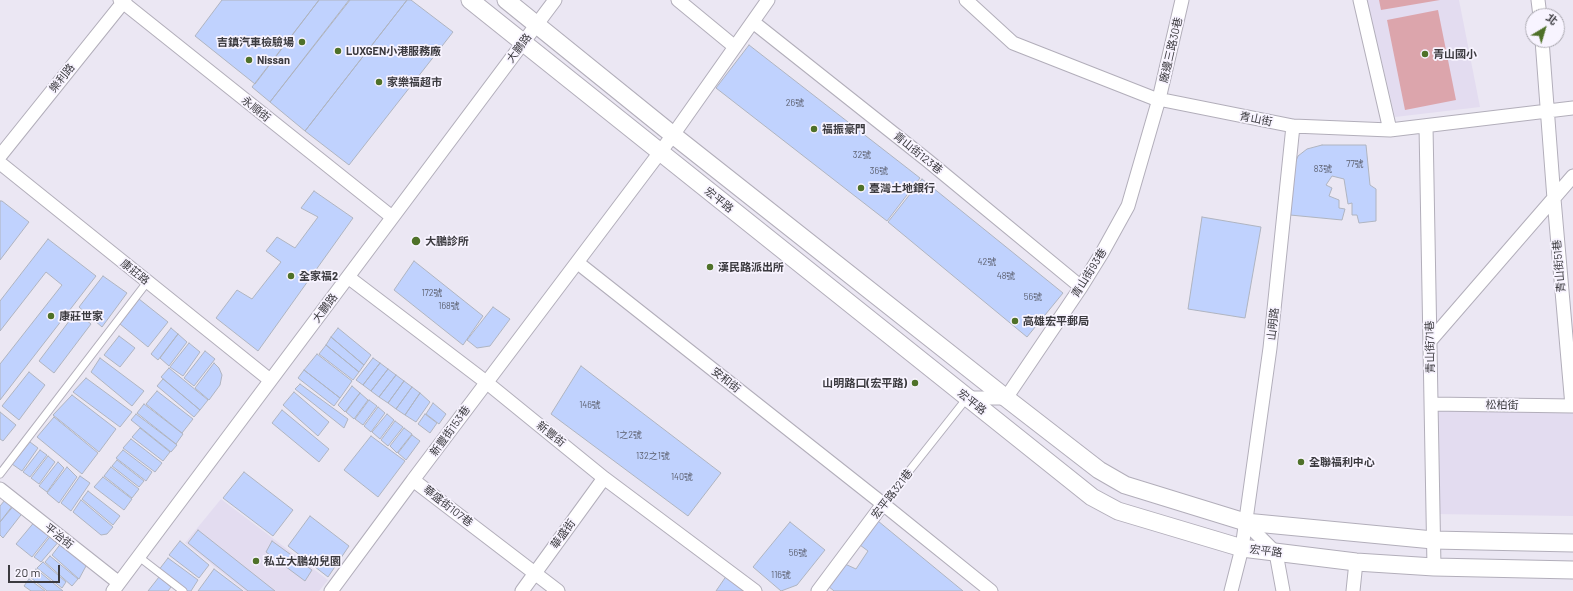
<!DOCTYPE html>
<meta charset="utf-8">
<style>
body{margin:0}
#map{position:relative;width:1573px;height:591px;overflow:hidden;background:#ebe7f3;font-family:Barlow,"Noto Sans TC",sans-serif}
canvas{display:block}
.north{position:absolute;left:1525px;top:8px;width:40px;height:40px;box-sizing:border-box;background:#f8f4ff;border:1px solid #acaab2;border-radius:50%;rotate:38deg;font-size:11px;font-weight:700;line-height:16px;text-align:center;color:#3b3a3f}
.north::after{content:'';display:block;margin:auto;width:14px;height:18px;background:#4f7129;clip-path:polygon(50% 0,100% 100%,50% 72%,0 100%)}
.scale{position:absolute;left:8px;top:565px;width:52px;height:18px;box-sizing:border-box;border:2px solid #3b3a3f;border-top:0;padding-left:5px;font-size:12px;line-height:14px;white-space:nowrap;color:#3b3a3f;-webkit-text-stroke:3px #f8f4ff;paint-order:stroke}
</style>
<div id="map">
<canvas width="1573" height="591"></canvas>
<div class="north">北</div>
<div class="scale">20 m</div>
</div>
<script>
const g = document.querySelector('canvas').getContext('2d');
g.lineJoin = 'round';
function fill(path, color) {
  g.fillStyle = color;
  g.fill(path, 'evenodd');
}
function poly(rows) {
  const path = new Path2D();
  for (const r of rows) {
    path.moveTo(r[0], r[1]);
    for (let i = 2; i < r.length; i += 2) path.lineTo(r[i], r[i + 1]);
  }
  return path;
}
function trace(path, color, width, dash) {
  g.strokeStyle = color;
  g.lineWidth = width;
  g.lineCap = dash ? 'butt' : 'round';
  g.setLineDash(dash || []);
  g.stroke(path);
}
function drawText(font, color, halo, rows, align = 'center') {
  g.font = font + ' Barlow,"Noto Sans TC",sans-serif';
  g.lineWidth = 3.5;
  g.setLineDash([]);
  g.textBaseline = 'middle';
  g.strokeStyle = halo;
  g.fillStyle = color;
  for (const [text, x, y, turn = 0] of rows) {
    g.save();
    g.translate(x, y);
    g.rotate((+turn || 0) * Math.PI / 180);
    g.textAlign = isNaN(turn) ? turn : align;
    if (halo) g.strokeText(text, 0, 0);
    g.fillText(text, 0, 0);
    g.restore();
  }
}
fill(poly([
 [1367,0,1459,0,1480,107,1395,117],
 [1431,404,1573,408,1573,516,1433,514],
 [221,499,328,580,319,591,245,591,185,543]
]), '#e3dcf0');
fill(poly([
 [1379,0,1440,0,1381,10],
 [1438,10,1456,100,1405,110,1387,20]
]), '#dca5ac');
const building = poly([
 [222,0,319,0,255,84,195,36,222,0],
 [319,0,349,0,270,102,252,87,319,0],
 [350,0,407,0,305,131,270,102,350,0],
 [407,0,411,0,453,32,349,165,305,131,407,0],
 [749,45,920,178,887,221,716,88,749,45],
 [1322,145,1366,145,1370,185,1376,189,1376,221,1359,223,1357,215,1352,215,1352,203,1348,204,1344,179,1332,176,1326,185,1332,188,1329,196,1339,200,1339,208,1345,209,1342,220,1290,215,1291,173,1298,156,1307,149,1322,145],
 [922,179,1063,293,1027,337,888,222,922,179],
 [314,191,353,218,258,351,216,318,237,290,252,299,281,262,266,251,277,237,295,248,318,217,301,208,314,191],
 [0,201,2,201,29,222,0,260,0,201],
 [1202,217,1261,227,1245,318,1188,309,1202,217],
 [48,239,96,276,0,400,0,364,62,285,46,272,0,331,0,301,48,239],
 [414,261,483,316,463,345,394,290,414,261],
 [103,276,127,293,102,327,79,307,103,276],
 [139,299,168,322,148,347,120,324,139,299],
 [493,307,510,319,490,346,477,348,467,340,493,307],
 [76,312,91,324,54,373,39,361,76,312],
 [171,328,178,334,158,360,151,354,171,328],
 [338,328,371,355,364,365,331,337,338,328],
 [178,334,187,342,169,366,160,358,178,334],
 [119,336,135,348,120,367,104,355,119,336],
 [331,337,364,365,359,372,326,345,331,337],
 [189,343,200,352,183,376,170,367,189,343],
 [326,345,359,372,353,380,319,354,326,345],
 [205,351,215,359,194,386,184,378,205,351],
 [317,354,352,381,340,398,304,370,317,354],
 [100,358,144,391,132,406,91,372,100,358],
 [373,358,380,363,363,385,356,380,373,358],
 [214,363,219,368,222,375,220,385,209,400,195,388,214,363],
 [380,363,388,369,371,391,363,385,380,363],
 [581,366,721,473,688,516,551,414,581,366],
 [169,368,208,400,200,410,161,377,169,368],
 [388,369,396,375,379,397,371,391,388,369],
 [304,370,340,398,334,406,298,378,304,370],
 [29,372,45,385,19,420,2,406,29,372],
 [396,375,404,381,388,403,379,397,396,375],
 [86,378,132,412,120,427,73,392,86,378],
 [163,379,200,410,194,417,157,386,163,379],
 [404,381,412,387,396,409,388,403,404,381],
 [300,384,348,419,344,428,295,389,300,384],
 [352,386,360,393,345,412,338,405,352,386],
 [412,387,420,393,405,415,396,409,412,387],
 [157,391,193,419,182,433,146,404,157,391],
 [294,392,329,422,318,436,283,405,294,392],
 [360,393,368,400,354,419,346,412,360,393],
 [420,393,430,402,416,422,405,415,420,393],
 [72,395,116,429,99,452,53,415,72,395],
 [369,400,377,406,363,425,355,419,369,400],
 [433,403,446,414,439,424,426,414,433,403],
 [144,404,183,434,176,444,137,413,144,404],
 [378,407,385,413,371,432,364,426,378,407],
 [282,410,329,449,319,462,272,423,282,410],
 [0,412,16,425,3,441,0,439,0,412],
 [136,414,177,445,171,452,131,420,136,414],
 [387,414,394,420,380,439,372,432,387,414],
 [425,414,437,423,430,433,418,424,425,414],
 [54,417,98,453,82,474,37,437,54,417],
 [395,421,403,427,388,446,381,440,395,421],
 [140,428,170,452,163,461,132,437,140,428],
 [404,428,412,434,397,453,390,446,404,428],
 [412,435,420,441,406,460,398,453,412,435],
 [371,436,405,461,378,497,344,470,371,436],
 [131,439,162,463,155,472,123,448,131,439],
 [30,442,38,448,22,471,12,464,30,442],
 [40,450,47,455,30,477,23,472,40,450],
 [123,450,152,472,146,481,116,458,123,450],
 [48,456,55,462,39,484,31,478,48,456],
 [117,460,144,481,139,487,112,466,117,460],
 [58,462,64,468,47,492,39,486,58,462],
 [67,467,77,477,59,503,47,493,67,467],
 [111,467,139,489,132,498,104,476,111,467],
 [244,472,293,510,273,536,223,498,244,472],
 [80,476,90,483,71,511,61,503,80,476],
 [103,477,132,499,124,510,94,487,103,477],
 [88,491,120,516,113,525,82,499,88,491],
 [5,500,13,505,0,522,0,506,5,500],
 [81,500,113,527,107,534,101,535,73,512,81,500],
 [16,503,24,511,3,538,0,535,0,522,16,503],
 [310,516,349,546,328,577,288,546,310,516],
 [36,520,51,533,32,557,16,544,36,520],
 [878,521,963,591,834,591,828,586,845,564,856,569,868,551,860,545,878,521],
 [790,522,825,550,797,585,781,591,753,567,790,522],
 [198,530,275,591,248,591,188,543,198,530],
 [52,534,60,540,41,562,34,557,52,534],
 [180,541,209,565,199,578,169,555,180,541],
 [272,541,312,570,305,581,266,552,272,541],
 [62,542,83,559,86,566,79,579,52,555,62,542],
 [50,556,78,579,72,586,45,562,50,556],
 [168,558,198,580,191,591,183,591,158,571,168,558],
 [43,562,66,582,62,588,37,568,43,562],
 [36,569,63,591,47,591,30,577,36,569],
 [214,569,243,591,198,591,214,569],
 [727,575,746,591,716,591,727,575],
 [159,577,171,587,168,591,148,591,159,577],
 [29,579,45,591,31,591,24,586,29,579]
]);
fill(building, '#c0d2fe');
trace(building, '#afb4c0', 1);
const service = poly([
 [0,474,148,281],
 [883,504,967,398],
 [139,557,183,591]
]);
const minor = poly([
 [120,0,392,217],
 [678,0,735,47],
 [966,0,1013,43,1153,98,1293,126,1390,130,1573,108],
 [1360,0,1390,130],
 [1538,0,1540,16],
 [753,22,927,160,1081,287],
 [1542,40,1554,199,1572,406],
 [1426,126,1434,567],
 [0,156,125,0],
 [0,163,270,380],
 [578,263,883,504,991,591],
 [348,277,486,382,604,478,755,591],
 [1430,341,1573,176],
 [967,398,1006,398,1081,287,1102,253,1128,206,1159,99,1182,0],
 [1431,404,1573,406],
 [413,480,673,135,768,0],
 [0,489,119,583],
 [1245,522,1276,553,1283,591],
 [113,591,555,0],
 [331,591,413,480,558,591],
 [522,591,604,478],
 [818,591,883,504],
 [1231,591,1242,548,1270,348,1293,126],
 [1353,591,1356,562]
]);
const tertiary = poly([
 [470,0,1092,497,1118,511,1242,548,1356,562,1434,567,1573,570],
 [506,0,673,135,1006,398,1099,470,1125,485,1245,522,1433,540,1573,543]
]);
trace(service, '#b2aeba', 9);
trace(minor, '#b2aeba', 15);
trace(tertiary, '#b2aeba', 19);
trace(service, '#fff', 7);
trace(minor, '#fff', 13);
trace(tertiary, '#fff', 17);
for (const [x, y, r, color] of [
 [302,42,4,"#4f7129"],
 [338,51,4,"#4f7129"],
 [1425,54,4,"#4f7129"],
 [249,60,4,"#4f7129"],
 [379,82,4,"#4f7129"],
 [814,129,4,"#4f7129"],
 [861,188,4,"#4f7129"],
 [416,241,5,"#4f7129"],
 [710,267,4,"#4f7129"],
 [291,276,4,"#4f7129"],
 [51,316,4,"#4f7129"],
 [1015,321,4,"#4f7129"],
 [915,383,4,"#4f7129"],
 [1301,462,4,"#4f7129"],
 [256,561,4,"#4f7129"]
]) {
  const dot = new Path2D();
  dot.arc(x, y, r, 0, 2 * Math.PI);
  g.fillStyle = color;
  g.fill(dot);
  trace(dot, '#f8f4ff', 1.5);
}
drawText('9px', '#5c606f', null, [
 ["26號",795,103],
 ["32號",862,155],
 ["77號",1355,164],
 ["83號",1323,169],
 ["36號",879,171],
 ["42號",987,262],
 ["48號",1006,276],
 ["172號",432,293],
 ["56號",1033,297],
 ["168號",449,306],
 ["146號",590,405],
 ["1之2號",629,435],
 ["132之1號",653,456],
 ["140號",682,477],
 ["56號",798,553],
 ["116號",781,575]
]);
drawText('bold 11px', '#3b3a3f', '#f8f4ff', [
 ["吉鎮汽車檢驗場",294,42,"right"],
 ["LUXGEN小港服務廠",346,51],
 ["青山國小",1433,54],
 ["Nissan",257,60],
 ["家樂福超市",387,82],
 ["福振豪門",822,129],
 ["臺灣土地銀行",869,188],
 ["大鵬診所",425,241],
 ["漢民路派出所",718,267],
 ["全家福2",299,276],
 ["康莊世家",59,316],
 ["高雄宏平郵局",1023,321],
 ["山明路口(宏平路)",907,383,"right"],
 ["全聯福利中心",1309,462],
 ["私立大鵬幼兒園",264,561]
], 'left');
drawText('11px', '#3b3a3f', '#f8f4ff', [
 ["大鵬路",519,48,-53],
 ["廠邊三路30巷",1171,50,-77],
 ["樂利路",62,78,-51],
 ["永順街",256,109,39],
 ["青山街",1256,119,11],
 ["青山街123巷",918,153,39],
 ["宏平路",719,200,39],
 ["青山街51巷",1559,266,-95],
 ["康莊路",135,272,39],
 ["青山街93巷",1089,273,-58],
 ["大鵬路",325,308,-53],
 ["山明路",1273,324,-84],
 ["青山街71巷",1430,347,-91],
 ["安和街",726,380,38],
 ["宏平路",972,402,39],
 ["松柏街",1502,405,1],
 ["新豐街153巷",450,431,-54],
 ["新豐街",551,434,39],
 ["宏平路321巷",892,494,-52],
 ["華盛街107巷",448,506,38],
 ["華盛街",563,534,-54],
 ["平治街",59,536,39],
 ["宏平路",1266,551,7]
]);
</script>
